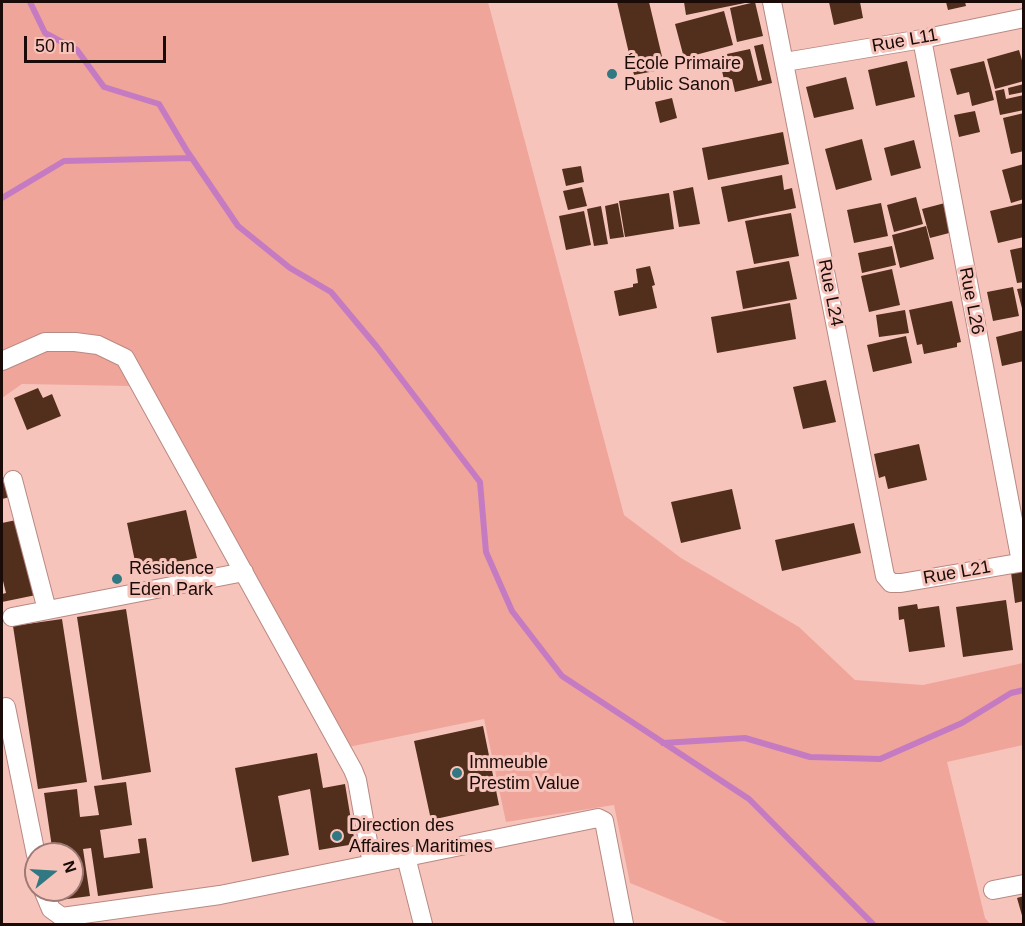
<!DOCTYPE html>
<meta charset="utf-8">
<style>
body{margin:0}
#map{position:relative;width:1025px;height:926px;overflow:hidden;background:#f7c4bc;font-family:Helvetica,sans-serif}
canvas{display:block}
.frame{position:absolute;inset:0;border:3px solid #1a0a08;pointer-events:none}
.north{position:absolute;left:24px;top:842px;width:60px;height:60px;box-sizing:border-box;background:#f7c4bc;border:2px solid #9f7a74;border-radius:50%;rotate:72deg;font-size:16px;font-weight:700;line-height:24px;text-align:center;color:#1a0a08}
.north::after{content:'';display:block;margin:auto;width:21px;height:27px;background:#317883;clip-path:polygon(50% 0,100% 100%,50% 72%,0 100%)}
.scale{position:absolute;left:24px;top:36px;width:142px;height:27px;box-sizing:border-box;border:3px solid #1a0a08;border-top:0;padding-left:8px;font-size:18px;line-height:21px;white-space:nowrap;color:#1a0a08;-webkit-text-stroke:4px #f7c4bc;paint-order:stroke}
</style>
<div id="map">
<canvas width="1025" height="926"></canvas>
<div class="frame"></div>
<div class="north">N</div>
<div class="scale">50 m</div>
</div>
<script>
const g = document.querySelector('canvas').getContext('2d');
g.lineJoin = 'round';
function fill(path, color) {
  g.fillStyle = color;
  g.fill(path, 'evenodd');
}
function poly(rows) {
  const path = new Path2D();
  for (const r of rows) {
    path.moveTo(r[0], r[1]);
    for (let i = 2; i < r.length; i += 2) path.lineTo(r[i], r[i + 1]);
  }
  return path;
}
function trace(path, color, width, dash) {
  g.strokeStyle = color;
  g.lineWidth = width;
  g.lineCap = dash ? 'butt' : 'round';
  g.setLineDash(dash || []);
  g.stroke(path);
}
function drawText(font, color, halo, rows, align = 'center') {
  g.font = font + ' Helvetica,sans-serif';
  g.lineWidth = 6;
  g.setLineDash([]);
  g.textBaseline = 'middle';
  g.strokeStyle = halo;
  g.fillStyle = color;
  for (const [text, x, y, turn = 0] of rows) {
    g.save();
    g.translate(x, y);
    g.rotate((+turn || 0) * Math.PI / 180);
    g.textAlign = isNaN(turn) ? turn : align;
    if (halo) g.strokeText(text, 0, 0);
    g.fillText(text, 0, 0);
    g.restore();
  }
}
fill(poly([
 [2,2,488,2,624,515,681,558,799,627,855,680,923,685,1023,663,1023,745,947,762,985,918,990,924,730,924,630,883,614,805,506,822,484,719,334,750,131,386,22,384,2,398]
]), '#f0a59b');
trace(poly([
 [30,2,45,33,77,50,104,87,159,104,187,151,238,226,290,268,331,292,377,347,480,482,486,552,512,611,562,676,749,799,873,924],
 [2,198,64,161,191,158],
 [663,743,745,738,810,757,880,759,962,723,1011,693,1024,690]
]), '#c57bc2', 6);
fill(poly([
 [617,2,649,2,665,69,634,75],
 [684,2,745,2,745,3,686,15],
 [755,2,763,36,737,42,730,8],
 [829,2,860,2,863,18,834,25],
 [946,2,965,2,966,6,948,10],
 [724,11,733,45,684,58,675,24],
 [763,44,772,83,735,92,732,79,724,80,721,66,729,64,727,54,750,49,758,81,762,80,754,46],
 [1019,50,1024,67,1024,81,995,89,987,59],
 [907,61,915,97,876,106,868,70],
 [984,61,994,100,972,106,969,92,957,95,950,69],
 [846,77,854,109,814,118,806,87],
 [1024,84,1024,92,1009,95,1008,88],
 [1004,89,1006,99,1024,95,1024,110,1000,115,995,91],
 [672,98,677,118,660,123,655,102],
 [975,111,980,132,959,137,954,115],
 [1024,113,1024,151,1011,154,1003,118],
 [783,132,789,164,708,180,702,148],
 [862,139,872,180,836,190,825,149],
 [914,140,921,168,891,176,884,148],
 [1024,164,1024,199,1011,203,1002,170],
 [581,166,584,182,566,186,562,169],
 [782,175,784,190,792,188,796,208,728,222,721,187],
 [582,187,587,206,568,210,563,191],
 [693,187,700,224,679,227,673,191],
 [669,193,674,229,625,237,619,201],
 [916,197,923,224,894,232,887,205],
 [618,203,624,237,610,239,605,206],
 [881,203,888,236,854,243,847,210],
 [945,203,953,232,930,238,922,209],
 [1024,203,1024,237,998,243,990,211],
 [601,206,608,244,594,246,587,209],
 [584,211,591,245,566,250,559,216],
 [791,213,799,256,754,264,745,221],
 [926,226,934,259,900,268,892,235],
 [892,246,896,265,862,273,858,253],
 [1024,247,1024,282,1017,283,1010,250],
 [789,261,797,299,743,309,736,271],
 [650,266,655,285,652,286,657,308,619,316,614,291,633,287,633,284,638,283,636,269],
 [892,269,900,305,869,312,861,276],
 [1013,287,1019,316,993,321,987,292],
 [1024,288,1024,312,1023,312,1017,289],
 [952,301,961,342,957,343,957,347,924,354,922,344,917,345,909,310],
 [790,303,796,339,717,353,711,317],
 [905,310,909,333,879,337,876,315],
 [1024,330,1024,361,1002,366,996,337],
 [906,336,912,363,873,372,867,345],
 [826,380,836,422,803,429,793,387],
 [38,388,43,398,52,394,61,416,27,430,14,398],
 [919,444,927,480,888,489,885,476,879,478,874,454],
 [5,477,10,497,2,499,2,478],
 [732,489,741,529,681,543,671,502],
 [186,510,197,558,137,571,127,523],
 [21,519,36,595,2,602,2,594,6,593,3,581,2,582,2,523],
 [854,523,861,553,782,571,775,540],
 [1024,563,1024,601,1015,603,1010,565],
 [1006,600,1013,650,963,657,956,607],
 [917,604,918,609,939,606,945,647,909,652,904,619,899,620,898,607],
 [126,609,151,772,102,780,77,617],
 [62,619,87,782,38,789,13,626],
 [483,726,499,805,431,820,414,741],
 [317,753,323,788,345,784,355,844,319,850,310,789,278,796,289,855,252,862,235,768],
 [126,782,132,825,100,830,104,858,140,853,138,839,146,838,153,888,98,896,91,848,83,849,90,896,60,900,58,890,72,890,72,854,53,854,44,793,77,789,80,817,99,815,94,786],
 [1024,896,1024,919,1023,919,1017,898]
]), '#522f1c');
const street = poly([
 [772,2,885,576,891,583,901,583,1024,562],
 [922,39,1021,562],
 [785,62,922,39,1024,18],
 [2,361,45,342,75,342,98,345,125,358,353,770,357,780,372,864],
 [13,480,47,610],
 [12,617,244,572],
 [6,707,36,855],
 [406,857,423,924],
 [43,890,51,909,62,917,220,895,598,818,604,821,624,924],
 [993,890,1024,884]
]);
trace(street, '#b88982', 20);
trace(street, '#fff', 18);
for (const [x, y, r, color] of [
 [612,74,6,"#317883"],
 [117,579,6,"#317883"],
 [457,773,6,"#317883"],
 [337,836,6,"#317883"]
]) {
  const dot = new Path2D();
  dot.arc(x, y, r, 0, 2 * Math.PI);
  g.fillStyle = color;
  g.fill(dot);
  trace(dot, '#f7c4bc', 2);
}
drawText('18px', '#1a0a08', '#f7c4bc', [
 ["Rue L11",905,41,-10],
 ["Rue L24",830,293,79],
 ["Rue L26",971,301,79],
 ["Rue L21",957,573,-10]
]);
drawText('18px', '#1a0a08', '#f7c4bc', [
 ["École Primaire",624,64],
 ["Public Sanon",624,85],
 ["Résidence",129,569],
 ["Eden Park",129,590],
 ["Immeuble",469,763],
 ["Prestim Value",469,784],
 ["Direction des",349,826],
 ["Affaires Maritimes",349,847]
], 'left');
</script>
